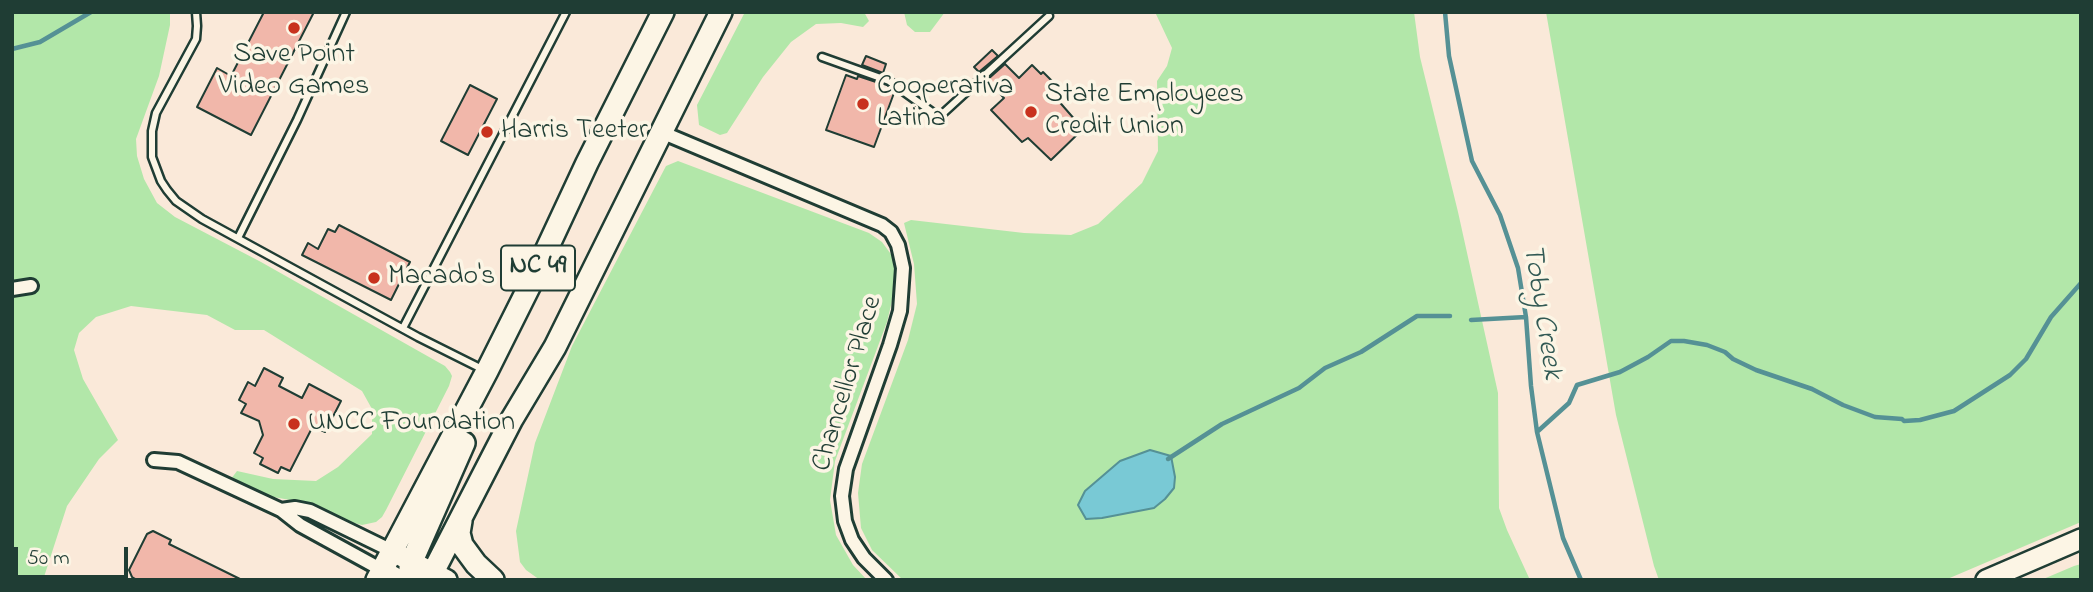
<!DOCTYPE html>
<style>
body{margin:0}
#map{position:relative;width:2093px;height:592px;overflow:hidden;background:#fae9d9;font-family:"Indie Flower",sans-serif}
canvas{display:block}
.frame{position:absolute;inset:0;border:14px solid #1f3d34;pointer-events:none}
.scale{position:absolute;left:14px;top:547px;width:114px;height:32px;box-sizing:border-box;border:4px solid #1f3d34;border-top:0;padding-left:9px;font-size:21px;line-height:24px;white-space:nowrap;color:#1f3d34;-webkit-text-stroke:5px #fcf5e5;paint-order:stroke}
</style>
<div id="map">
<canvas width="2093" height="592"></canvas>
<div class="frame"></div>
<div class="scale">50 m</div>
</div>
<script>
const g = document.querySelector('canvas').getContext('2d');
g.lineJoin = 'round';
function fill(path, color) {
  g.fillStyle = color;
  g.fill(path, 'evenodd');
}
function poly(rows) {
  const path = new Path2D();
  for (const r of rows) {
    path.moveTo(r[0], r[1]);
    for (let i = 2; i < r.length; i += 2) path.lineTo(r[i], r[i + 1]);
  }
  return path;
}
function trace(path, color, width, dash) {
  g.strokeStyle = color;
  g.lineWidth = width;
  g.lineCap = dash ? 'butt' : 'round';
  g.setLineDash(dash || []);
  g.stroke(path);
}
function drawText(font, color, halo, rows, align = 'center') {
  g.font = font + ' "Indie Flower",sans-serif';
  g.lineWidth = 7;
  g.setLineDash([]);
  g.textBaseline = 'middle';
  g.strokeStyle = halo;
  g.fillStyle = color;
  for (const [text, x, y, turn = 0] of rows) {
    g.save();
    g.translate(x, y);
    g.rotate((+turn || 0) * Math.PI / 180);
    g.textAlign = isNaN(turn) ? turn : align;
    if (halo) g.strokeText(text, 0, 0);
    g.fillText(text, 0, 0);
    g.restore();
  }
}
fill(poly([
 [12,12,170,12,170,25,159,76,136,139,137,156,144,179,157,203,175,217,261,262,445,366,450,372,452,376,449,386,386,510,382,517,376,522,362,525,346,521,307,503,262,495,231,479,237,471,273,479,316,481,338,467,372,434,372,409,362,391,264,330,235,330,207,315,131,306,96,317,79,333,74,350,83,379,118,440,99,459,67,506,43,580,12,580],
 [745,12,864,12,869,21,863,27,841,23,816,24,791,42,763,77,727,133,720,135,699,125,697,105],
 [904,12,945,12,930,32,915,32,907,25],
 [1155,12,1414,12,1420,57,1458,212,1498,393,1499,508,1507,530,1530,580,903,580,872,550,861,528,858,493,862,464,908,340,917,304,914,264,904,223,911,220,1024,233,1071,235,1098,224,1142,183,1158,151,1157,81,1167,66,1172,48],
 [1546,12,2081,12,2081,522,1945,580,1659,580,1654,566,1616,415],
 [678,161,869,233,882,242,893,257,897,280,887,322,835,461,830,500,836,535,853,565,867,580,540,580,526,570,520,562,516,531,535,443,572,346,666,166],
 [2081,564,2081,580,2041,580,2074,566]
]), '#b2e7a9');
const water = poly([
 [1150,450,1171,456,1175,477,1174,488,1165,499,1154,508,1102,518,1086,519,1078,505,1085,491,1120,461,1150,450]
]);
fill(water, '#79c9d5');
trace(water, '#559195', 2);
trace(poly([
 [1445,12,1449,56,1472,161,1500,215,1518,268,1526,317,1531,386,1537,432,1563,538,1581,580],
 [12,49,40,42,91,12],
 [1471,320,1526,317],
 [1537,432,1569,403,1577,385,1620,372,1648,357,1671,341,1684,341,1707,345,1725,352,1733,359,1756,370,1812,389,1843,405,1875,417,1902,419,1904,421,1920,420,1954,411,2010,375,2026,359,2051,317,2081,283],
 [1168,459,1222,424,1299,388,1325,368,1361,352,1417,316,1450,316]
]), '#559195', 4.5);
const building = poly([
 [264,12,314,12,251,135,197,107,217,68,231,76,264,12],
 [992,50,998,56,979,72,974,67,992,50],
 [866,56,886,64,883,73,862,65,866,56],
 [1005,64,1019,78,1032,65,1041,74,1043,72,1063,92,1056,98,1083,129,1051,160,1028,138,1022,142,991,110,1004,98,987,80,1005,64],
 [846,75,857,79,858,76,879,83,878,87,894,93,874,147,826,130,846,75],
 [470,85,497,99,468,155,441,141,470,85],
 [339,225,410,262,391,300,302,255,308,243,318,249,328,229,335,232,339,225],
 [264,368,283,378,279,386,302,398,309,384,341,401,325,432,313,426,290,471,281,467,278,473,260,464,263,458,254,453,263,435,259,421,241,413,246,404,239,400,248,382,255,386,264,368],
 [153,531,171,540,169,544,242,580,137,580,132,577,129,570,147,534,153,531]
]);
fill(building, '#f1b7aa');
trace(building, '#1f3d34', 2);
const lane = poly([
 [196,12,197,26,196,39,156,113,152,131,152,157,161,181,167,190,176,201,202,219,418,337,484,370],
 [822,57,889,81,939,117,1049,16],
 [238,238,297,120,346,12],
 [403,328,566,12]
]);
const street = poly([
 [661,132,882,225,891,232,898,245,903,268,900,311,890,345,846,469,842,496,845,521,852,540,864,558,886,580],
 [12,289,31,286],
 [154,460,178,462,281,510,300,525,382,570],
 [281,510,295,508,310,511,392,551]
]);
const secondary = poly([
 [399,555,447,580],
 [382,570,400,580],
 [1986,580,2081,539]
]);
const primary = poly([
 [461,521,459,533,462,545,476,564,493,580],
 [377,580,487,371,531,283,587,163,663,12],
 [413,580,410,568,412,561,464,443],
 [429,580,512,419,555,347,721,12]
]);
trace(lane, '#1f3d34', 11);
trace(street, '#1f3d34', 18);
trace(secondary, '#1f3d34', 24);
trace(primary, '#1f3d34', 26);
trace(lane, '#fcf5e5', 6);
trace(street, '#fcf5e5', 12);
trace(secondary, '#fcf5e5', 19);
trace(primary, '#fcf5e5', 21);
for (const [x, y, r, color] of [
 [294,28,7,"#c8321e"],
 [863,104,7,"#c8321e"],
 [1031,112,7,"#c8321e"],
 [487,132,7,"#c8321e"],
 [374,278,7,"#c8321e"],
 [294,424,7,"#c8321e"]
]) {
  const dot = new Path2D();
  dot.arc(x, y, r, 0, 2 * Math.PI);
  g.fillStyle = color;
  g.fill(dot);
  trace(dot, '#fcf5e5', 2.5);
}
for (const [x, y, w] of [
 [538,268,74]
]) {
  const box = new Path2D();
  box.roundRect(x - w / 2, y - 22.5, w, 45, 5);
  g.fillStyle = '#fcf5e5';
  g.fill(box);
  trace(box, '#1f3d34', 2);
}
drawText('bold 26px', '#1f3d34', null, [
 ["NC 49",538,268]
]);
drawText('28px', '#1f3d34', '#fcf5e5', [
 ["Save Point",294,56,"center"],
 ["Video Games",294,88,"center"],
 ["Cooperativa",877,88],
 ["Latina",877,120],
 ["State Employees",1045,96],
 ["Credit Union",1045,128],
 ["Harris Teeter",501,132],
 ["Macado's",388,278],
 ["UNCC Foundation",308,424]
], 'left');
drawText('28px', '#1f3d34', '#fcf5e5', [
 ["Chancellor Place",849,384,-73]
]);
drawText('italic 30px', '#315954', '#fcf5e5', [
 ["Toby Creek",1540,312,81]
]);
</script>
